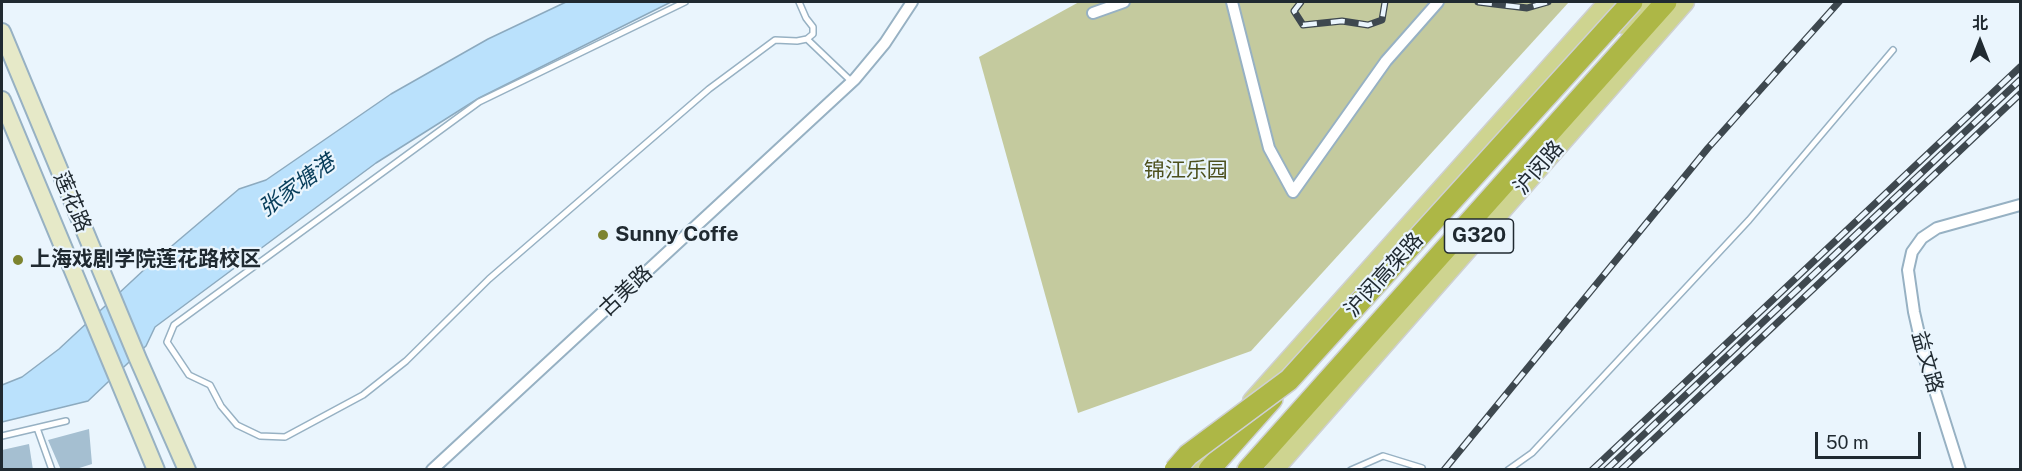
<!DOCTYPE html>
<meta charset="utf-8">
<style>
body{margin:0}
#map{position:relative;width:2022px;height:471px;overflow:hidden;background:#eaf5fd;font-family:"Public Sans","Noto Sans SC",sans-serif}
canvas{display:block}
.frame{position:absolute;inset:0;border:3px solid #202a31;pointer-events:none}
.north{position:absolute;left:1950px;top:12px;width:60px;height:60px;-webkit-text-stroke:4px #eaf5fd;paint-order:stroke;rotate:0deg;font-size:16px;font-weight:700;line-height:24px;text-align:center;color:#202a31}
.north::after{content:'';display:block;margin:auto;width:21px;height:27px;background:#202a31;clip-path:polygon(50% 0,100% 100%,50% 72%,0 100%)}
.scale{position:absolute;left:1815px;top:432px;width:106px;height:27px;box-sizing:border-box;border:3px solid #202a31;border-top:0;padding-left:8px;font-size:18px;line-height:21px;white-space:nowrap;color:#202a31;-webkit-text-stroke:4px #eaf5fd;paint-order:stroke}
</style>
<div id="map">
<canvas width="2022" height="471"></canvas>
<div class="frame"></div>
<div class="north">北</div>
<div class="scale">50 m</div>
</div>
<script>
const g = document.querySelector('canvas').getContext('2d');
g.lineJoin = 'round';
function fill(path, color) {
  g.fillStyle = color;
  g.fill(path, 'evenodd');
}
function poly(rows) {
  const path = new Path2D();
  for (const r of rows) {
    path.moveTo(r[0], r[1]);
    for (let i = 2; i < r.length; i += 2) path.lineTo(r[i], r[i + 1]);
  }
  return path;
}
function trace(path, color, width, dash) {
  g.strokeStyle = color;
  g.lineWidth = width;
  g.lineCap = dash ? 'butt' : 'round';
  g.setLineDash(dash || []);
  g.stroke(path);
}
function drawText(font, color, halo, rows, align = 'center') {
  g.font = font + ' "Public Sans","Noto Sans SC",sans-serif';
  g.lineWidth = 4.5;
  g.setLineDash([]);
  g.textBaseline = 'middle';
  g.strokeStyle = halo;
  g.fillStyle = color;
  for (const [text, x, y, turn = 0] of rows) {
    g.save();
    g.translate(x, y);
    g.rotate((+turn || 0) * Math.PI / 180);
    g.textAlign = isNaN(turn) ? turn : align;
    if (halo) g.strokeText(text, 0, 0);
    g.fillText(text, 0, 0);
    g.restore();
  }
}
fill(poly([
 [1079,2,1569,2,1251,351,1078,413,979,57]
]), '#c4ca9e');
const water = poly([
 [566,2,671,2,479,98,376,163,155,327,146,346,88,401,2,422,2,385,22,377,59,349,147,267,239,189,266,180,391,94,488,39,566,2]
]);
fill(water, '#bae1fc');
trace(water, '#8caabf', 1.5);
fill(poly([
 [89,429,92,464,73,470,61,470,48,440],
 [29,444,33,470,2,470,2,450]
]), '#a5bfd1');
const lane = poly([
 [685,2,479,102,174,325,167,342,189,375,210,385,221,406,237,425,260,436,285,437,363,395,406,361,489,279,709,89,775,40,797,41,807,39,813,34,813,27,806,18,799,2],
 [807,39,852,82],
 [37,428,52,470],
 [2,436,66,421],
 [1351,470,1383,456,1422,468],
 [1508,470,1532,453,1749,220,1893,50]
]);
const street = poly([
 [1232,2,1269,148,1293,192,1386,61,1438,2],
 [1093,13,1124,2],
 [432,470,855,79,885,43,912,2],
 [1960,470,1924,356,1914,312,1908,270,1912,252,1922,238,1937,228,2020,205]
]);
const secondary = poly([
 [2,32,138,359,187,470],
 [2,100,156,470]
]);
const primary = poly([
 [1625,25,1646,2],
 [1252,401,1608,2],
 [1191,470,1215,442],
 [1274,470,1685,2]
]);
const highway = poly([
 [1209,470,1272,399],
 [1248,470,1666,2]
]);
trace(lane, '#97b1c3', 8);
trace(street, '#97b1c3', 14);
trace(secondary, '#97b1c3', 20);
trace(primary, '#ced0d2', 21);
trace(highway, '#ced0d2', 24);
trace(lane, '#fff', 5);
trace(street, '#fff', 10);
trace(secondary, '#e6e9c8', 16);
trace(primary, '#ced490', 18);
trace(highway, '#adb746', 21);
const rail = poly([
 [1301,2,1294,11,1303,25,1342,21,1368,25,1382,20,1385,2],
 [1478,2,1527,8,1548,2],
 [1444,470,1708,148,1839,2],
 [1592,470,2020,67],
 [1606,470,2020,80],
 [1621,470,2020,94]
]);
trace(rail, '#3e484f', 7);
trace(rail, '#eaf5fd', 4.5, [14]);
const highwayBridge = poly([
 [1175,470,1188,455,1289,380,1632,2]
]);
trace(highwayBridge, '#ced0d2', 24, []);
trace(highwayBridge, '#adb746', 21);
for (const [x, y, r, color] of [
 [603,235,6,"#7d842f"],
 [18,260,6,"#7d842f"]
]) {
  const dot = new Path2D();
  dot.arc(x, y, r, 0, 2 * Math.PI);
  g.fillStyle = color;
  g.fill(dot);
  trace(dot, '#eaf5fd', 2);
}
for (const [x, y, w] of [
 [1479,236,69]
]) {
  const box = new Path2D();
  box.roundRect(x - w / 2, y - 17, w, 34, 4.5);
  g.fillStyle = '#eaf5fd';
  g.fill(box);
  trace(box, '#202a31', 1.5);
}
drawText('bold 20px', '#202a31', null, [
 ["G320",1479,236]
]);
drawText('21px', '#202a31', '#eaf5fd', [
 ["沪闵路",1539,168,-49],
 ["莲花路",72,202,67],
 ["沪闵高架路",1384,275,-48],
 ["古美路",626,291,-43],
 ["益文路",1927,362,74]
]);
drawText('21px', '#4d511e', '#eaf5fd', [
 ["锦江乐园",1186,171]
]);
drawText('bold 21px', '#202a31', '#eaf5fd', [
 ["Sunny Coffe",615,235],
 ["上海戏剧学院莲花路校区",30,260]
], 'left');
drawText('italic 22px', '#063c59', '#eaf5fd', [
 ["张家塘港",297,186,-36]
]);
</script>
